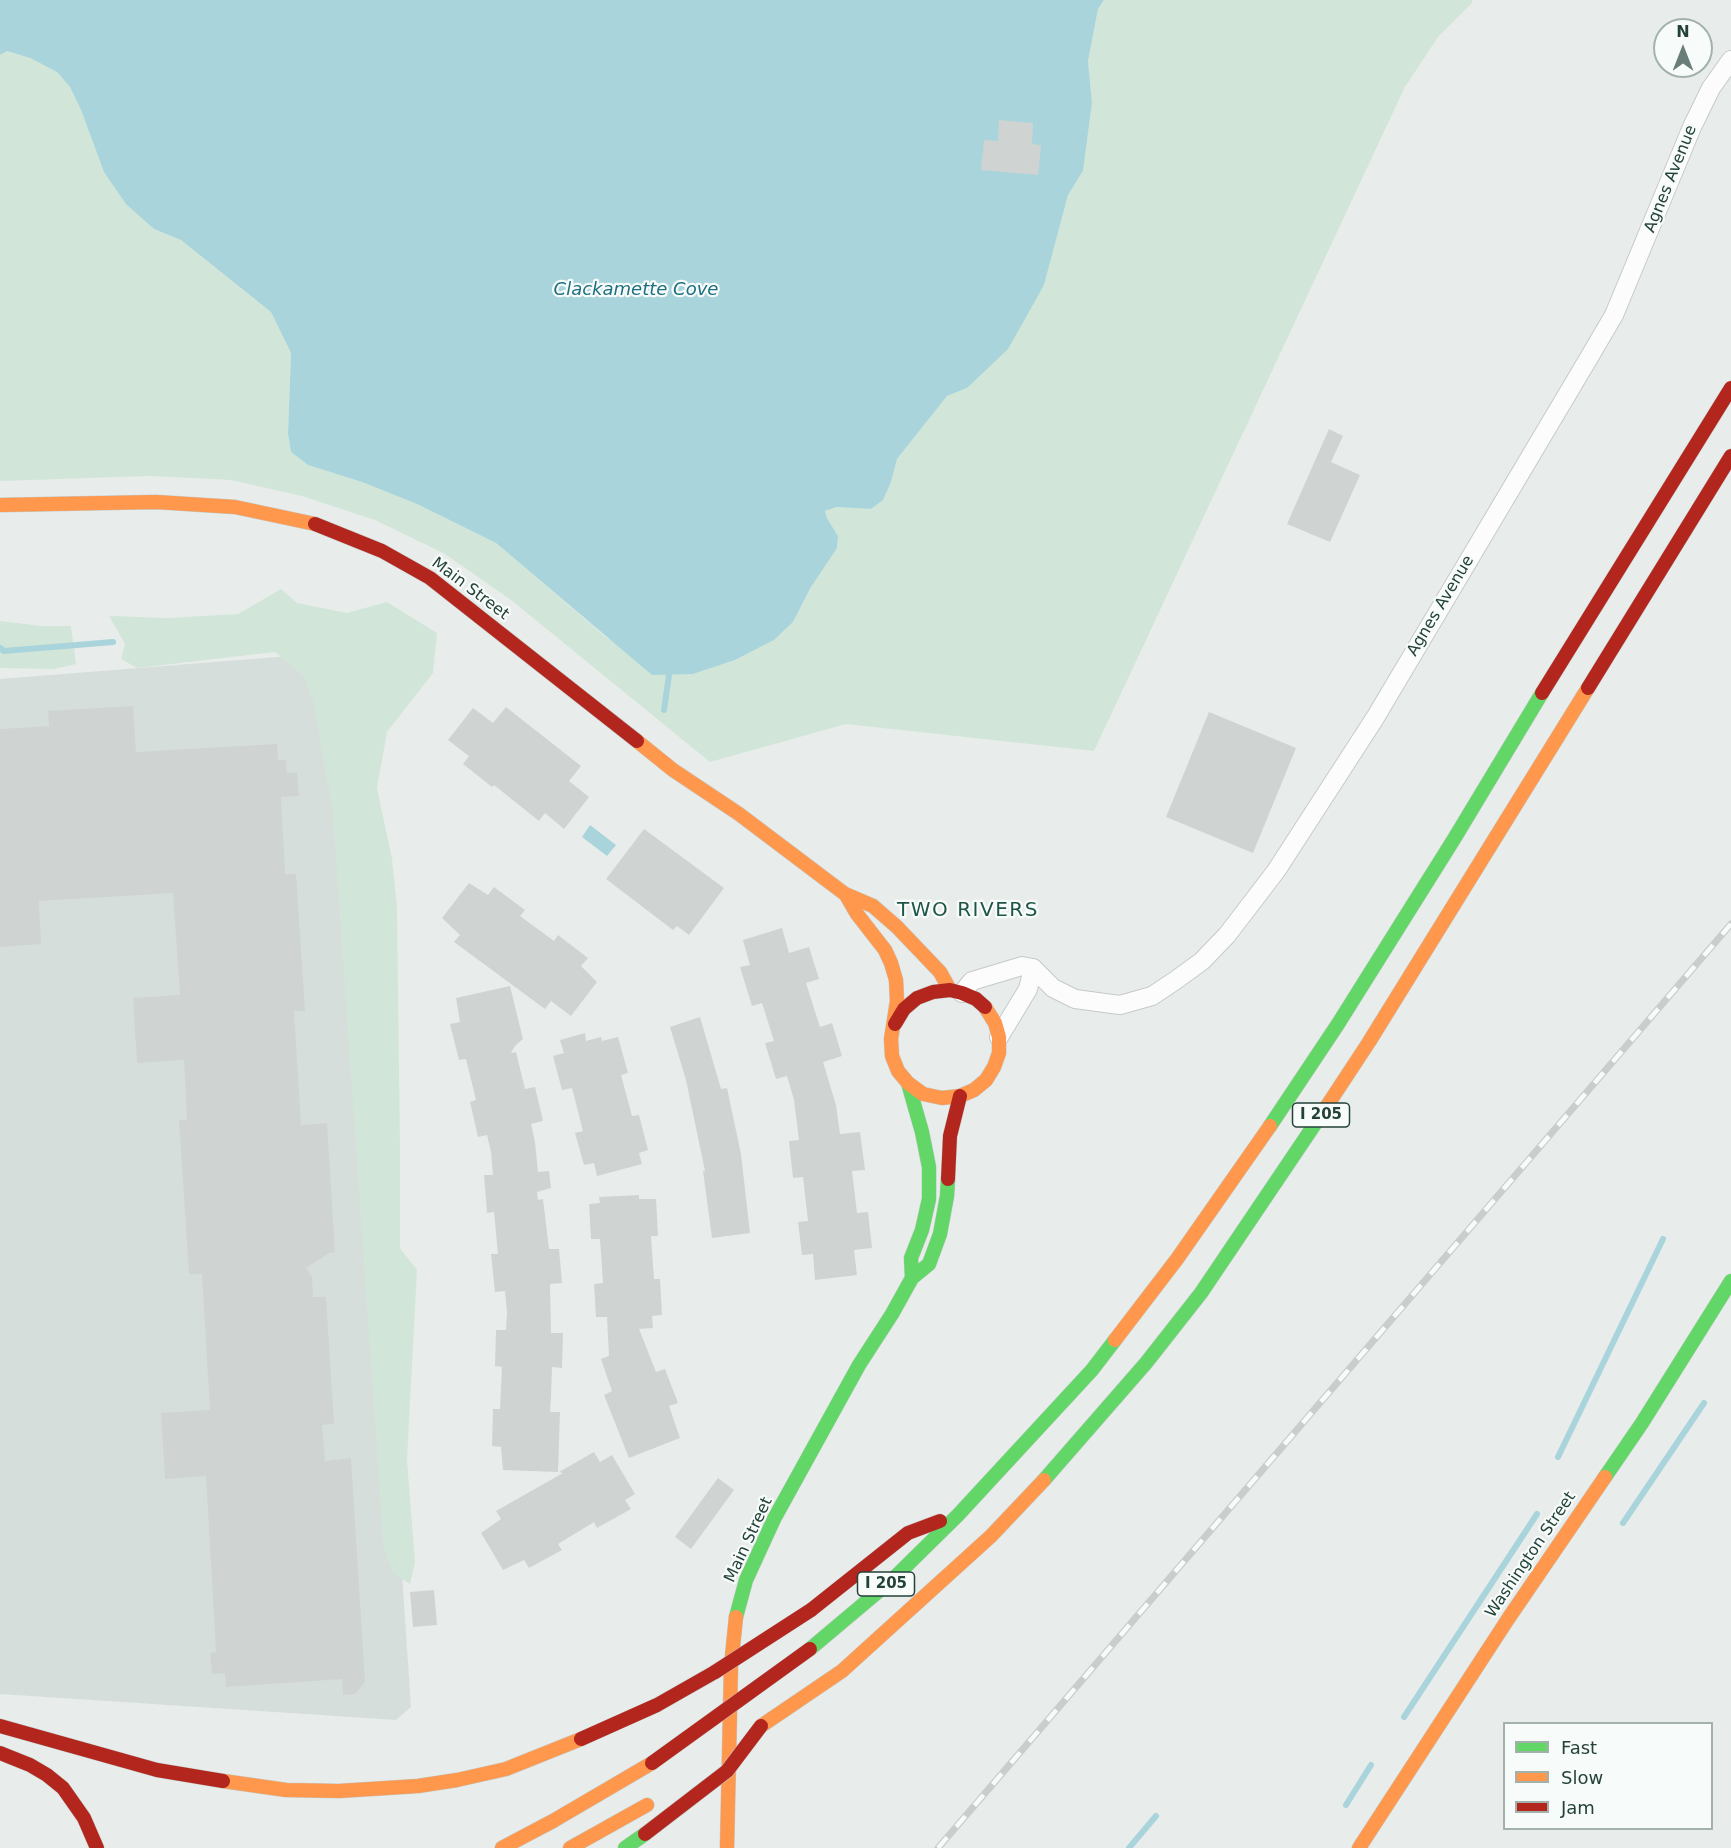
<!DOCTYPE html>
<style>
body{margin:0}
#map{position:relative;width:1731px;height:1848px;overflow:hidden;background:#e8edeb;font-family:"DejaVu Sans",sans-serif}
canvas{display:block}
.legend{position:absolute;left:1503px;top:1722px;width:210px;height:108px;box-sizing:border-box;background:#f7fbf9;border:2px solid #a3b1ad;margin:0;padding:8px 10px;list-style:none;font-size:18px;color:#24423a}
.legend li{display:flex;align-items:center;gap:12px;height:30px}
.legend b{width:30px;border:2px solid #a3b1ad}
.north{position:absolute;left:1653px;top:18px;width:60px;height:60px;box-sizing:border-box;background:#f7fbf9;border:2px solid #a3b1ad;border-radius:50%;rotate:0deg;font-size:16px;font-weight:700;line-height:24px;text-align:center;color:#24423a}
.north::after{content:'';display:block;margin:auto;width:21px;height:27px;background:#697e78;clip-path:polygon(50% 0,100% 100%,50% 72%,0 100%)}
</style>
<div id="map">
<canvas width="1731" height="1848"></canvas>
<ul class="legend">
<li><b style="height:8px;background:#63d668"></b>Fast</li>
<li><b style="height:8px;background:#ff974d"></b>Slow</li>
<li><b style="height:8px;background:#b3261e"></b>Jam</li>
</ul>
<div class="north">N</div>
</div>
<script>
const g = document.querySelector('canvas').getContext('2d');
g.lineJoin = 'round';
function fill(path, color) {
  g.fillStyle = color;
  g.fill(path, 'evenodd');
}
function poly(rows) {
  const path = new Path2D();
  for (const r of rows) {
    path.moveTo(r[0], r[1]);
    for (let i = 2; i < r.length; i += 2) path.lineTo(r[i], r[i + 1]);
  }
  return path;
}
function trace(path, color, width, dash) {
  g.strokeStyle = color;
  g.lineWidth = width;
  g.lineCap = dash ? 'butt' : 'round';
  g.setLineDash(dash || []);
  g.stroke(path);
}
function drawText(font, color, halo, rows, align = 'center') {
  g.font = font + ' "DejaVu Sans",sans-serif';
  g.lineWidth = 4.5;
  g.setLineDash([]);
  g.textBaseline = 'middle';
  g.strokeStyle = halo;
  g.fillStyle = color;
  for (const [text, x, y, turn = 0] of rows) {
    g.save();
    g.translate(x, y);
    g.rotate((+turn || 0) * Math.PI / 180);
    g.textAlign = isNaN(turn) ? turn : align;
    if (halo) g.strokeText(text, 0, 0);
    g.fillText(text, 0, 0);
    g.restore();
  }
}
fill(poly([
 [340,652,411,1707,396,1720,0,1694,0,679]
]), '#d6dedb');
fill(poly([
 [1104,0,1473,0,1471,4,1438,37,1405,87,1094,751,846,724,710,762,511,600,445,554,375,520,302,496,231,480,150,476,0,481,0,55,7,51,30,58,57,72,70,87,81,110,104,172,154,229,181,240,271,312,291,353,288,434,291,452,308,465,362,482,417,504,496,543,607,638,693,674,735,660,774,640,793,622,838,536,827,518,825,511,837,507,871,509,883,500,891,482,897,459,947,396,967,388,1044,285,1068,195,1083,171,1092,103,1088,61,1098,9],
 [281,589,297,603,347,613,387,602,437,633,433,673,387,732,377,788,392,859,397,906,400,1144,400,1248,417,1270,407,1460,415,1562,410,1584,394,1574,384,1550,333,813,314,703,303,675,275,652,137,668,121,659,125,644,109,616,168,618,238,614],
 [0,621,41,626,71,626,76,664,54,669,0,668]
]), '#d1e6d8');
fill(poly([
 [0,0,1104,0,1098,9,1088,61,1092,103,1083,171,1068,195,1044,285,1008,349,967,388,947,396,897,459,891,482,883,500,871,509,837,507,825,511,827,518,838,536,837,548,811,587,793,622,774,640,735,660,693,674,652,675,496,543,417,504,362,482,308,465,291,452,288,434,291,353,271,312,181,240,154,229,126,204,104,172,81,110,70,87,57,72,30,58,7,51,0,55],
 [590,825,616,845,607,856,582,837]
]), '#a9d4db');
trace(poly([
 [0,648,4,651,113,642],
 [664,710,669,675],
 [1558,1457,1663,1239],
 [1623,1523,1704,1403],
 [1404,1717,1537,1514],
 [1346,1805,1371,1765],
 [1129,1848,1156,1816]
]), '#a9d4db', 6);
fill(poly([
 [999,120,1033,123,1032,144,1041,145,1038,175,981,170,984,140,998,141],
 [1329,429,1343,436,1331,462,1360,475,1330,542,1287,524],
 [133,706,136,752,277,744,278,760,286,760,287,773,297,772,299,796,281,797,285,874,296,874,305,1011,294,1011,301,1125,327,1123,335,1252,329,1253,306,1268,312,1277,313,1297,326,1297,334,1424,322,1425,325,1461,351,1458,365,1682,355,1694,343,1695,342,1679,226,1687,225,1673,212,1674,210,1653,216,1652,206,1476,165,1479,161,1413,210,1410,202,1274,189,1274,179,1120,187,1120,184,1060,137,1063,133,998,180,995,173,893,39,901,41,944,0,947,0,729,49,726,48,711],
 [506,707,581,766,569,781,589,797,564,829,545,813,539,821,494,785,492,787,463,764,469,756,448,740,473,708,493,723],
 [1209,712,1296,748,1253,853,1166,817],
 [644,829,724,888,689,935,677,926,673,930,606,879],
 [469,883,488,895,494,887,525,910,520,916,554,941,558,935,588,958,581,966,597,982,571,1016,551,1001,545,1009,454,942,460,935,442,918],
 [782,928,789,953,809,947,819,979,806,983,820,1027,832,1023,842,1056,823,1062,836,1105,840,1134,860,1132,865,1170,852,1171,857,1213,868,1212,872,1248,854,1250,857,1275,815,1280,813,1254,802,1255,798,1222,808,1221,803,1177,793,1178,789,1141,799,1140,794,1100,787,1076,776,1079,765,1043,774,1041,762,1003,752,1006,740,967,750,965,743,940],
 [510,986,523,1039,515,1046,511,1053,516,1052,525,1089,535,1087,543,1121,531,1124,535,1142,538,1172,549,1171,551,1188,537,1192,538,1200,543,1199,549,1249,559,1249,562,1283,550,1284,551,1333,563,1333,562,1368,552,1367,551,1397,550,1412,560,1412,558,1472,503,1470,501,1447,492,1446,493,1409,500,1409,502,1367,495,1366,496,1330,506,1330,507,1312,505,1291,495,1292,491,1254,498,1254,494,1212,487,1213,484,1175,493,1175,491,1152,487,1135,478,1137,470,1102,476,1100,466,1059,459,1060,450,1024,460,1022,456,998],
 [700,1017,721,1089,727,1088,741,1154,750,1233,712,1238,703,1171,705,1171,686,1080,670,1027],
 [585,1033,586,1041,601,1037,602,1041,618,1037,628,1073,621,1075,632,1116,639,1115,648,1150,639,1153,642,1164,597,1176,594,1163,584,1165,575,1133,583,1131,572,1088,562,1090,553,1056,564,1053,560,1040],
 [639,1195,639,1199,656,1199,658,1236,651,1236,654,1279,660,1279,662,1315,652,1316,653,1328,639,1329,656,1372,665,1369,678,1403,669,1406,680,1438,629,1458,604,1395,612,1391,601,1359,609,1356,607,1317,596,1317,594,1284,603,1283,600,1239,591,1239,589,1204,600,1203,599,1197],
 [594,1452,600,1462,612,1455,635,1494,625,1500,631,1509,597,1528,594,1522,558,1544,562,1550,529,1568,524,1560,503,1570,481,1533,501,1519,496,1511,563,1473,559,1472],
 [718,1478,734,1490,691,1549,675,1537],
 [434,1590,437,1625,413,1627,410,1592]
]), '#cfd4d2');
const street = poly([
 [962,993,972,981,1022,966,1033,968,1053,988,1075,999,1120,1005,1152,996,1176,980,1202,961,1227,935,1276,871,1375,718,1587,361,1614,315,1692,127,1711,88,1731,60],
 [999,1037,1028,989,1033,968]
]);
const fast = poly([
 [908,1083,922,1132,929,1167,929,1199,922,1230,911,1258,912,1278],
 [1270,1126,1338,1024,1454,839,1542,693],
 [1605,1477,1642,1423,1731,1281],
 [1044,1480,1146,1363,1201,1293,1321,1115],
 [736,1617,746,1580,774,1519,859,1365,892,1314,912,1278,929,1264,940,1234,947,1196,948,1179],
 [810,1649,892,1580,958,1515,1092,1370,1115,1340],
 [625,1848,645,1834]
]);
const slow = poly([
 [0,505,156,502,235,507,315,524],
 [637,741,673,770,739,814,845,894,873,906,897,927,940,972,950,990],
 [846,895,857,914,885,950,891,963,896,980,897,1001,891,1039,892,1056,898,1071,908,1083,923,1094,942,1098,960,1096,974,1090,986,1080,994,1067,999,1053,999,1037,995,1023,985,1007],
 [1321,1115,1369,1042,1588,688],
 [1115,1340,1177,1259,1270,1126],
 [761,1726,842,1671,991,1536,1044,1480],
 [223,1781,286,1790,339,1791,418,1786,457,1780,506,1769,581,1739],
 [502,1848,553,1821,652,1763],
 [570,1848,647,1805],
 [727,1848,731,1666,736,1617],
 [1359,1848,1508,1619,1605,1477]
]);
const jam = poly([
 [315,524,382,551,430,578,637,741],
 [1588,688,1731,456],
 [1542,693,1731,388],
 [895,1024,904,1009,917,998,933,992,950,990,962,993,976,999,985,1007],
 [948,1179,950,1136,960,1096],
 [811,1610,908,1533,940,1521],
 [0,1726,157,1770,223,1781],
 [581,1739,657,1705,715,1672],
 [0,1753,30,1765,47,1775,63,1788,84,1818,97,1848]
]);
trace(street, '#c5cac8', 20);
trace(fast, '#c3cbc8', 15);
trace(slow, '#c3cbc8', 15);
trace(jam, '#c3cbc8', 15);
trace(street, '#fcfcfc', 18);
trace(fast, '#63d668', 14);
trace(slow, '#ff974d', 14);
trace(jam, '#b3261e', 14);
const rail = poly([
 [938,1848,1731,924]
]);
trace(rail, '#c9cdcc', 7);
trace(rail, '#f7fbf9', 4.5, [14]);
const jamBridge = poly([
 [715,1672,811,1610],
 [652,1763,810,1649],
 [645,1834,727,1771,761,1726]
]);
trace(jamBridge, '#c3ccc9', 15, []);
trace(jamBridge, '#b3261e', 14);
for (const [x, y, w] of [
 [1321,1115,57],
 [886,1584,57]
]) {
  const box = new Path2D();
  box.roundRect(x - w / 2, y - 12, w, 24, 4.5);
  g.fillStyle = '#f7fbf9';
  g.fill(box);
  trace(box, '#24423a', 1.5);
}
drawText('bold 15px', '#24423a', null, [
 ["I 205",1321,1115],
 ["I 205",886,1584]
]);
drawText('16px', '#24423a', '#f7fbf9', [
 ["Agnes Avenue",1671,179,-68],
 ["Main Street",470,589,37],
 ["Agnes Avenue",1441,606,-59],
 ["Main Street",749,1540,-65],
 ["Washington Street",1531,1555,-56]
]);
drawText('italic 18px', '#1c6f80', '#f7fbf9', [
 ["Clackamette Cove",636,290]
]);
g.letterSpacing = '1.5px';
drawText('20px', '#1f5548', '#f7fbf9', [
 ["TWO RIVERS",968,911]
]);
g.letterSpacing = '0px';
</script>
